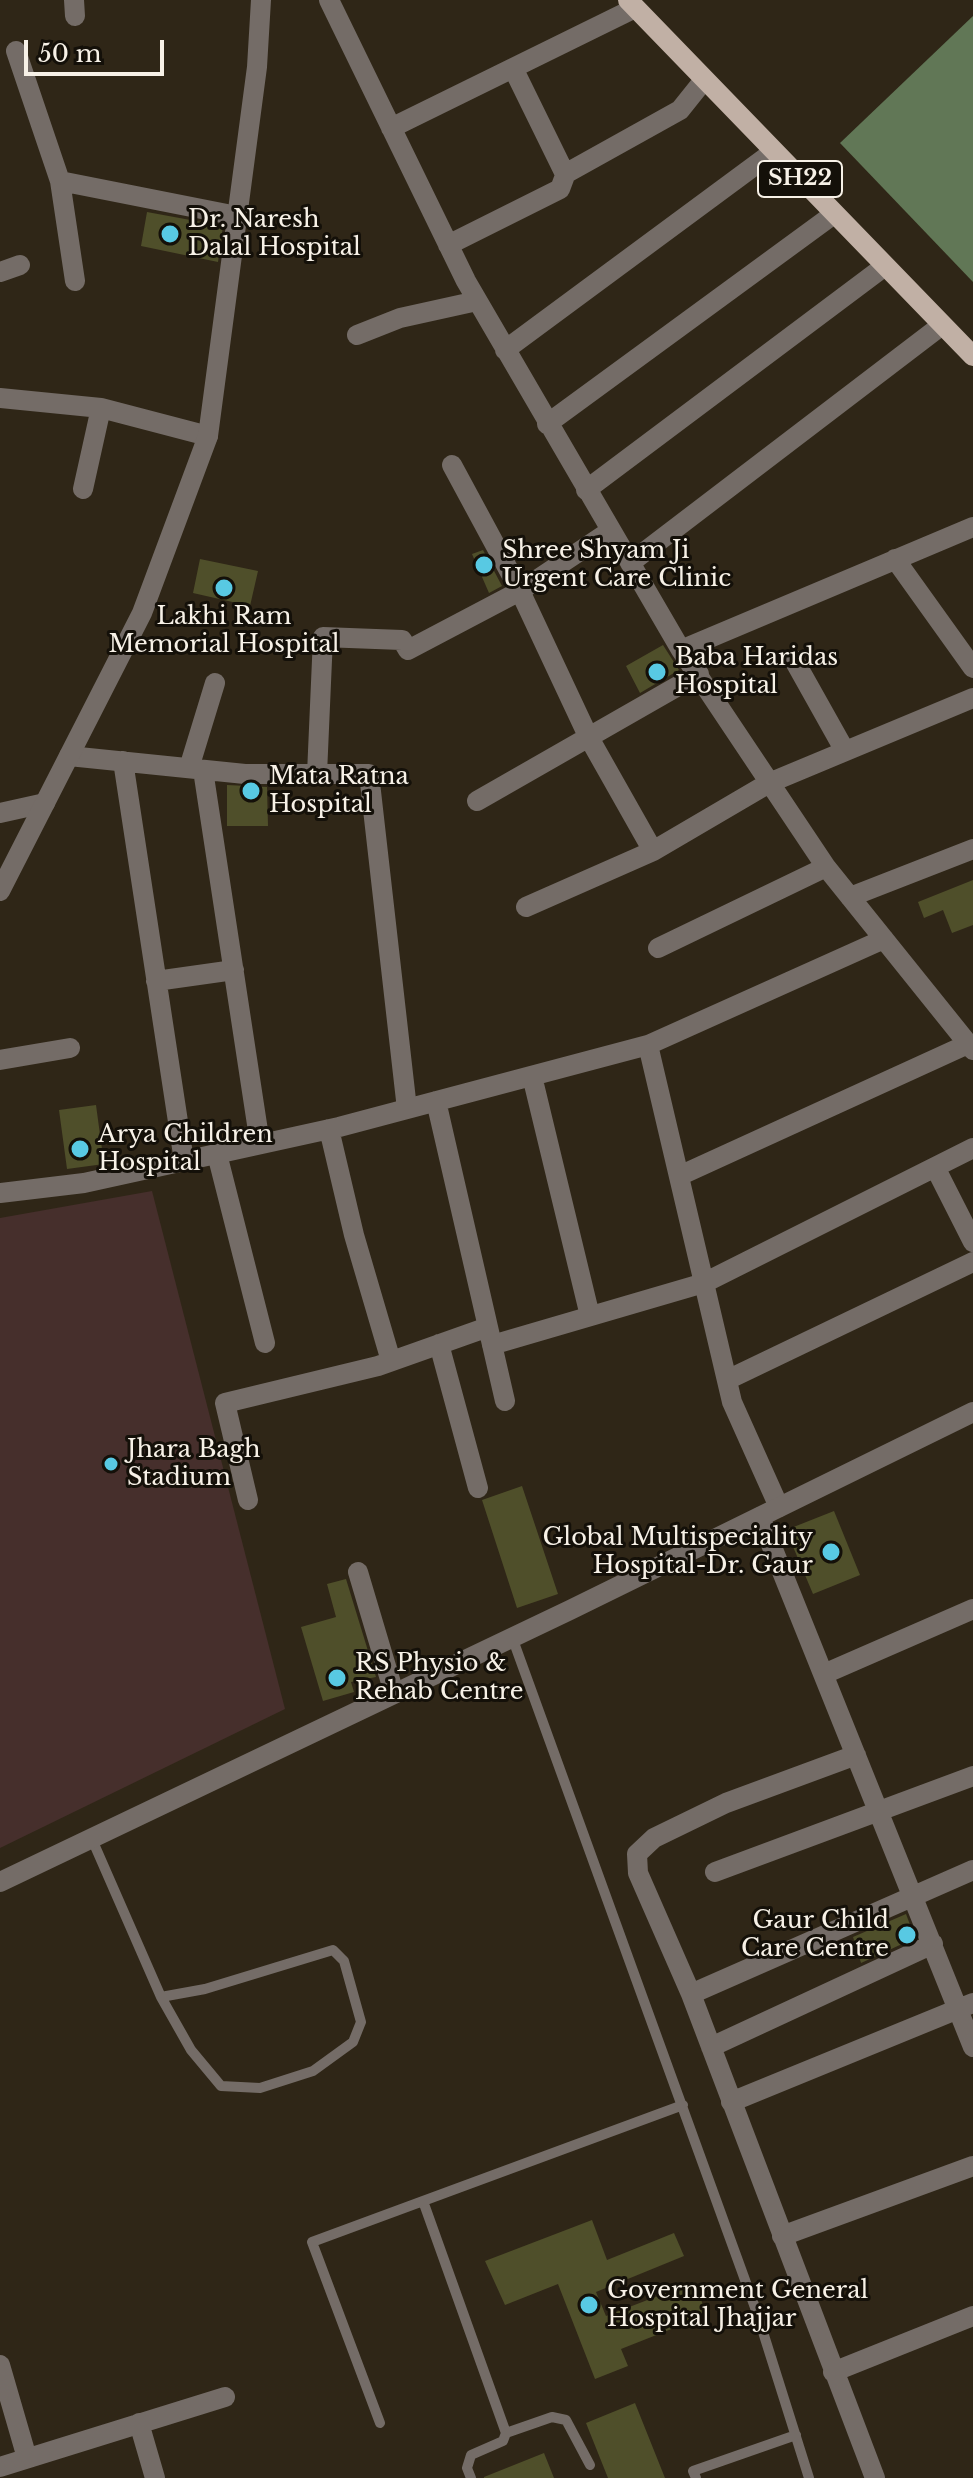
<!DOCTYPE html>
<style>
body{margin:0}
#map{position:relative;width:973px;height:2478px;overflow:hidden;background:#2f2617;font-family:"Libre Baskerville",serif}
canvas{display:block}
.scale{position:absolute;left:24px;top:40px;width:140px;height:36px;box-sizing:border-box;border:4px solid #f7f1e7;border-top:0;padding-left:10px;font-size:24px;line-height:28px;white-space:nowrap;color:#f7f1e7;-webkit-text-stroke:6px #141009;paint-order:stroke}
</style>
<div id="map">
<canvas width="973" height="2478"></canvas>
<div class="scale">50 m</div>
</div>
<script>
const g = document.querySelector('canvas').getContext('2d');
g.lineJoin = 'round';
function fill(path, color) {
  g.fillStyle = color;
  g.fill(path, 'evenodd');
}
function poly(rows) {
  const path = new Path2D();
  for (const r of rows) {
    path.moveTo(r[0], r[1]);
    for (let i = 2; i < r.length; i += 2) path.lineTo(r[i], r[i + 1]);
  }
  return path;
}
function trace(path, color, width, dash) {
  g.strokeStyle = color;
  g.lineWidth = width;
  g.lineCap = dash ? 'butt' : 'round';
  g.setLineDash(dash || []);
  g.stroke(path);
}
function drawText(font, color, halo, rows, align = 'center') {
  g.font = font + ' "Libre Baskerville",serif';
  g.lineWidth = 6;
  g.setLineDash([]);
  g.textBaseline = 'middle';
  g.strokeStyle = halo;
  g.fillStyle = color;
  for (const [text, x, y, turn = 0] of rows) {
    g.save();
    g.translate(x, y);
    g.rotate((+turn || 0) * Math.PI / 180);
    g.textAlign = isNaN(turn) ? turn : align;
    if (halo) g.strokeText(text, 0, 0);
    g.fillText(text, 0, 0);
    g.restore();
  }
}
fill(poly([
 [152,1191,285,1709,0,1848,0,1218]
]), '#462f2c');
fill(poly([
 [973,16,973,282,840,143]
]), '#617756');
fill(poly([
 [147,212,223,226,218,262,141,246],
 [483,550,502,586,489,593,472,554],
 [200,559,258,571,250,606,193,593],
 [663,645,679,670,640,693,626,666],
 [227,785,267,787,268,826,227,826],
 [973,880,973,925,952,933,943,910,924,918,918,902],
 [96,1105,104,1164,67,1169,59,1110],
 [522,1486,558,1594,517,1608,482,1500],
 [834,1511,860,1575,813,1594,786,1530],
 [346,1579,376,1677,351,1682,354,1692,323,1701,301,1627,336,1617,327,1584],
 [906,1914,915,1938,861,1963,853,1937],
 [592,2220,607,2260,674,2233,684,2256,596,2292,606,2316,694,2282,707,2315,621,2349,628,2366,595,2379,558,2284,505,2305,485,2261],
 [635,2403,665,2478,608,2478,586,2423],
 [544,2453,554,2478,484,2478,484,2477]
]), '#4f4f2a');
trace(poly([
 [512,1637,757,2313,809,2478],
 [91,1837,161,1997,191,2050,221,2086,260,2088,313,2071,353,2042,361,2022,344,1961,333,1950,205,1989,161,1997],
 [423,2201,506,2433,503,2441,471,2455,467,2468,471,2478],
 [380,2423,312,2242,683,2105],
 [506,2433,552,2417,566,2420,590,2465],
 [696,2478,693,2471,796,2435]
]), '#746c67', 10);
trace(poly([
 [74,0,75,16],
 [329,0,466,281,681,650,826,867,973,1050],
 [16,51,60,181,75,281],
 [513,68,565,174,680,110,704,80],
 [391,128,635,8],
 [60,181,237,216],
 [448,245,560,189,566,173],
 [0,272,20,265],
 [357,335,400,318,477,301],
 [505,350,773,152],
 [0,398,101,408,208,436],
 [547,424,834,214],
 [452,465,520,591,588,736,653,851],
 [83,489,101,408],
 [586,490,885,266],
 [895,559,973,668],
 [630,563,942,325],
 [681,650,973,527],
 [794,660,845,751],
 [69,756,245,774,369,774,407,1109],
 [123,761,184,1161],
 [189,768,215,683],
 [203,770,260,1144],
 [317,774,323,637,402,640,408,650,520,591,610,531],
 [477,801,699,674],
 [0,813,45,803],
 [850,897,973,849],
 [526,907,653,851,769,783,973,698],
 [658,948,826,867],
 [156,981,234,970],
 [648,1045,732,1402,779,1507],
 [0,1060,70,1048],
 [532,1076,590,1316],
 [436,1101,505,1401],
 [329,1129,354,1235,391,1361],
 [217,1154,265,1343],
 [935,1167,973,1242],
 [679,1176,968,1044],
 [0,1193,84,1183,339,1127,648,1045,884,939],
 [439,1344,478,1488],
 [492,1345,704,1283,973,1148],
 [727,1380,973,1262],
 [248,1500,225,1403,378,1366,488,1327],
 [760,1517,973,2047],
 [358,1572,394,1693],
 [824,1674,973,1609],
 [856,1755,726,1803,654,1838,637,1854,638,1873,691,1994,875,2478],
 [715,1872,973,1776],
 [691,1994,973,1870],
 [711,2047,933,1944],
 [731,2102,973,2003],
 [782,2236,973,2166],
 [0,2365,27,2458],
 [833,2372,973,2316],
 [139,2423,155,2478],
 [0,2467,225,2397]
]), '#746c67', 20);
trace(poly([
 [0,891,142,613,208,436,257,67,261,0],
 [0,1882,570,1610,973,1412]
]), '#746c67', 20);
trace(poly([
 [628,0,973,356]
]), '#c1b0a5', 20);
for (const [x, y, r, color] of [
 [170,234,10,"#58c9e3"],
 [484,565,10,"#58c9e3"],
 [224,588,10,"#58c9e3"],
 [657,672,10,"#58c9e3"],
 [251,791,10,"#58c9e3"],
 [80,1149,10,"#58c9e3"],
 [111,1464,8,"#58c9e3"],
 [831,1552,10,"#58c9e3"],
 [337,1678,10,"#58c9e3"],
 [907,1935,10,"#58c9e3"],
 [589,2305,10,"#58c9e3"]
]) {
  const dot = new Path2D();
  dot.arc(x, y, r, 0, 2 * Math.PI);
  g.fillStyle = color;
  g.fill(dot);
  trace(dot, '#141009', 3);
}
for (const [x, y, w] of [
 [800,179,84]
]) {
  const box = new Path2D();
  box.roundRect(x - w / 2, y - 18, w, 36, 6);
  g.fillStyle = '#141009';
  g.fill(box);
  trace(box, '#f7f1e7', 2);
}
drawText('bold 22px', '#f7f1e7', null, [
 ["SH22",800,179]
]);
drawText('24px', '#f7f1e7', '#141009', [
 ["Dr. Naresh",188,220],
 ["Dalal Hospital",188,248],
 ["Shree Shyam Ji",502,551],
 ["Urgent Care Clinic",502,579],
 ["Lakhi Ram",224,617,"center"],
 ["Memorial Hospital",224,645,"center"],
 ["Baba Haridas",675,658],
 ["Hospital",675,686],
 ["Mata Ratna",269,777],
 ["Hospital",269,805],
 ["Arya Children",98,1135],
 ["Hospital",98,1163],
 ["Jhara Bagh",127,1450],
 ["Stadium",127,1478],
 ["Global Multispeciality",813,1538,"right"],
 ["Hospital-Dr. Gaur",813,1566,"right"],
 ["RS Physio &",355,1664],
 ["Rehab Centre",355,1692],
 ["Gaur Child",889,1921,"right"],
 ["Care Centre",889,1949,"right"],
 ["Government General",607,2291],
 ["Hospital Jhajjar",607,2319]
], 'left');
</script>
